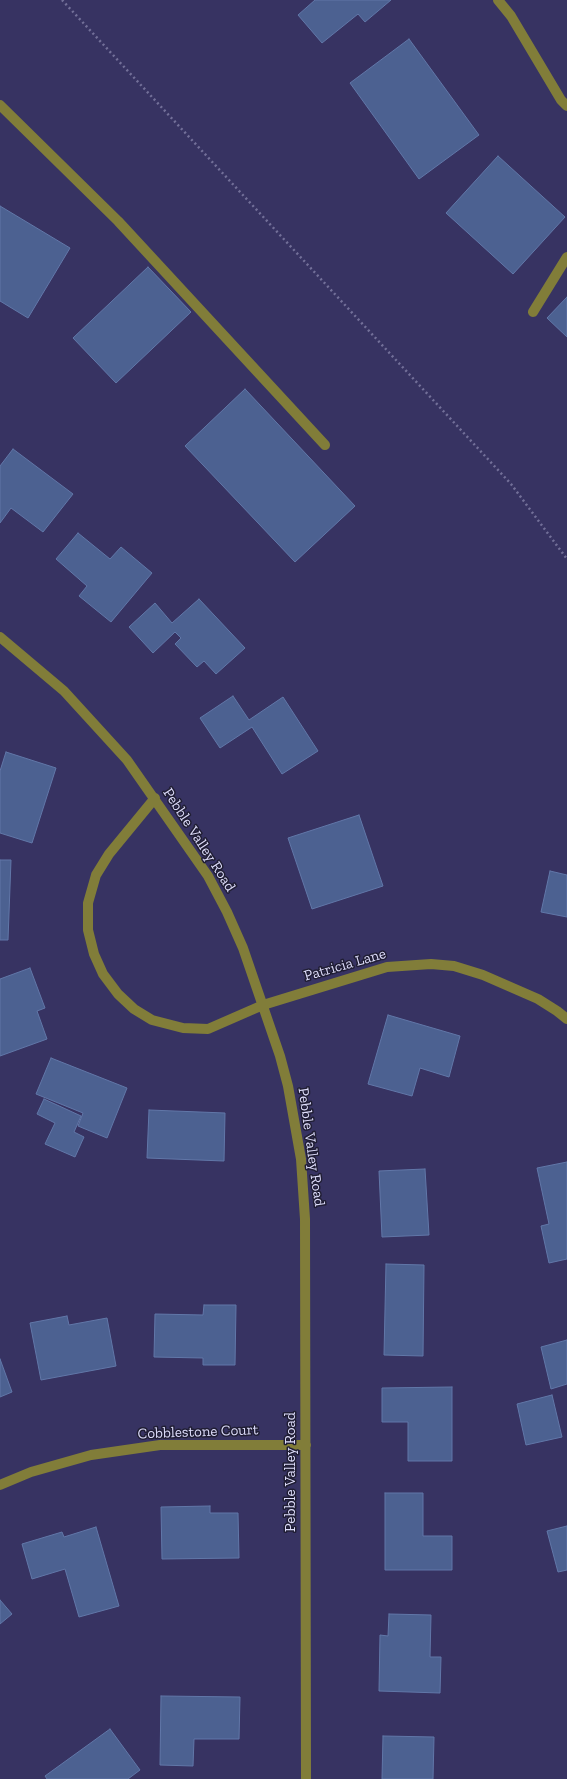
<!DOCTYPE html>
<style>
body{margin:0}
canvas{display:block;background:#373362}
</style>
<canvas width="567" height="1779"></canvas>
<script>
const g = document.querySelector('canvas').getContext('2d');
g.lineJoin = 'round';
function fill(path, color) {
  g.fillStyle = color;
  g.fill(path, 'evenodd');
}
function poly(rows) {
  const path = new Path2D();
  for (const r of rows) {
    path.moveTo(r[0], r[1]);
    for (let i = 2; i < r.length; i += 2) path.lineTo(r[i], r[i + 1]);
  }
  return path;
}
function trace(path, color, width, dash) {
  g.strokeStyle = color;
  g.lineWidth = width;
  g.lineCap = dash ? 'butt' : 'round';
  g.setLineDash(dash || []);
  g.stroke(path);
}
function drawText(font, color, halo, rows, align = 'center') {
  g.font = font + ' "Zilla Slab",serif';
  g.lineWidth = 3;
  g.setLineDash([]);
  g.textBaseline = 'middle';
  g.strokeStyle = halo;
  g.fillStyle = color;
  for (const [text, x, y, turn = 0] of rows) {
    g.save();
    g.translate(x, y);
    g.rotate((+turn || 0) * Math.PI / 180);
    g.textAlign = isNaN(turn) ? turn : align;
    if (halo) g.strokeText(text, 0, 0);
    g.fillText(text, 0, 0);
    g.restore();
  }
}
const building = poly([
 [315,0,391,0,365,22,358,14,322,43,298,15,315,0],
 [409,39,479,135,419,179,350,83,409,39],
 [498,156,565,217,513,274,446,213,498,156],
 [0,206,70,248,28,318,0,301,0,206],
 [148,267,191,312,116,383,73,338,148,267],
 [567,297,567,337,547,318,567,297],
 [245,389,355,506,295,562,185,446,245,389],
 [13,449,73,494,43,532,11,508,0,523,0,466,13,449],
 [78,533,110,559,121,547,152,573,111,622,79,596,87,586,56,559,78,533],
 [199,599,245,648,216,674,204,661,197,667,175,644,181,638,175,632,153,653,129,627,155,603,172,623,199,599],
 [233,696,249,720,283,697,318,751,282,774,252,727,220,748,200,718,233,696],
 [6,752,56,768,32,843,0,833,0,771,6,752],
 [359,815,383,886,312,909,288,838,359,815],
 [0,860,11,860,8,940,0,940,0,860],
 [550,871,567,875,567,917,541,912,550,871],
 [30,968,45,1008,37,1011,47,1039,0,1056,0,979,30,968],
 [388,1015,460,1036,449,1077,420,1068,412,1096,368,1084,388,1015],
 [51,1058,127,1088,107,1138,78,1126,83,1113,36,1094,51,1058],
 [44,1099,81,1116,74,1132,84,1137,75,1157,45,1144,55,1123,37,1114,44,1099],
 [149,1110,225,1113,224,1161,147,1158,149,1110],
 [567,1162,567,1259,549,1263,541,1226,549,1224,537,1168,567,1162],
 [425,1169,429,1235,382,1237,379,1171,425,1169],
 [386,1264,424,1265,423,1356,384,1355,386,1264],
 [204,1305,236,1305,235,1365,203,1365,203,1358,154,1357,155,1314,203,1315,204,1305],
 [67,1316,69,1325,107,1318,116,1366,41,1380,30,1323,67,1316],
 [567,1340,567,1384,551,1389,541,1347,567,1340],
 [0,1359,12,1392,0,1397,0,1359],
 [452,1387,452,1461,408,1461,408,1422,382,1422,382,1388,452,1387],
 [552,1395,562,1437,526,1445,517,1404,552,1395],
 [385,1493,423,1493,423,1536,452,1536,452,1570,385,1570,385,1493],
 [210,1506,210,1513,238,1513,239,1558,162,1559,161,1507,210,1506],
 [567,1526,567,1570,558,1572,547,1531,567,1526],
 [96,1527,119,1606,79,1617,65,1569,32,1579,22,1544,62,1532,64,1537,96,1527],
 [0,1600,12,1614,0,1624,0,1600],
 [389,1614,431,1615,430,1657,441,1657,440,1693,379,1691,380,1635,388,1636,389,1614],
 [161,1696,240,1697,239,1739,194,1739,193,1766,160,1765,161,1696],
 [110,1729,140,1770,128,1779,47,1779,45,1776,110,1729],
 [383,1736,434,1737,433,1779,382,1779,383,1736]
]);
fill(building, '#4c6191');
trace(building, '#6177a8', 1);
trace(poly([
 [62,0,511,484,567,559]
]), '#737099', 2.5, [2, 3]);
trace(poly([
 [498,0,511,16,561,100,567,106],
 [0,105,118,221,325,445],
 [533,312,567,257],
 [0,637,64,691,127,760,208,876,227,912,243,948,280,1056,288,1086,301,1159,305,1219,306,1779],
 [155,798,109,854,96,875,88,903,88,930,94,954,103,974,118,994,134,1009,152,1020,183,1028,208,1029,263,1005,387,967,431,964,454,966,483,975,538,999,557,1011,567,1019],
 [0,1485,31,1472,91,1455,160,1445,306,1445]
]), '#817d39', 10);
drawText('15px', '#dddcfa', '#201e34', [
 ["Pebble Valley Road",199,840,57],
 ["Patricia Lane",345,965,-16],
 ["Pebble Valley Road",311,1147,82],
 ["Cobblestone Court",198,1432,-2],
 ["Pebble Valley Road",291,1472,-90]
]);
</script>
